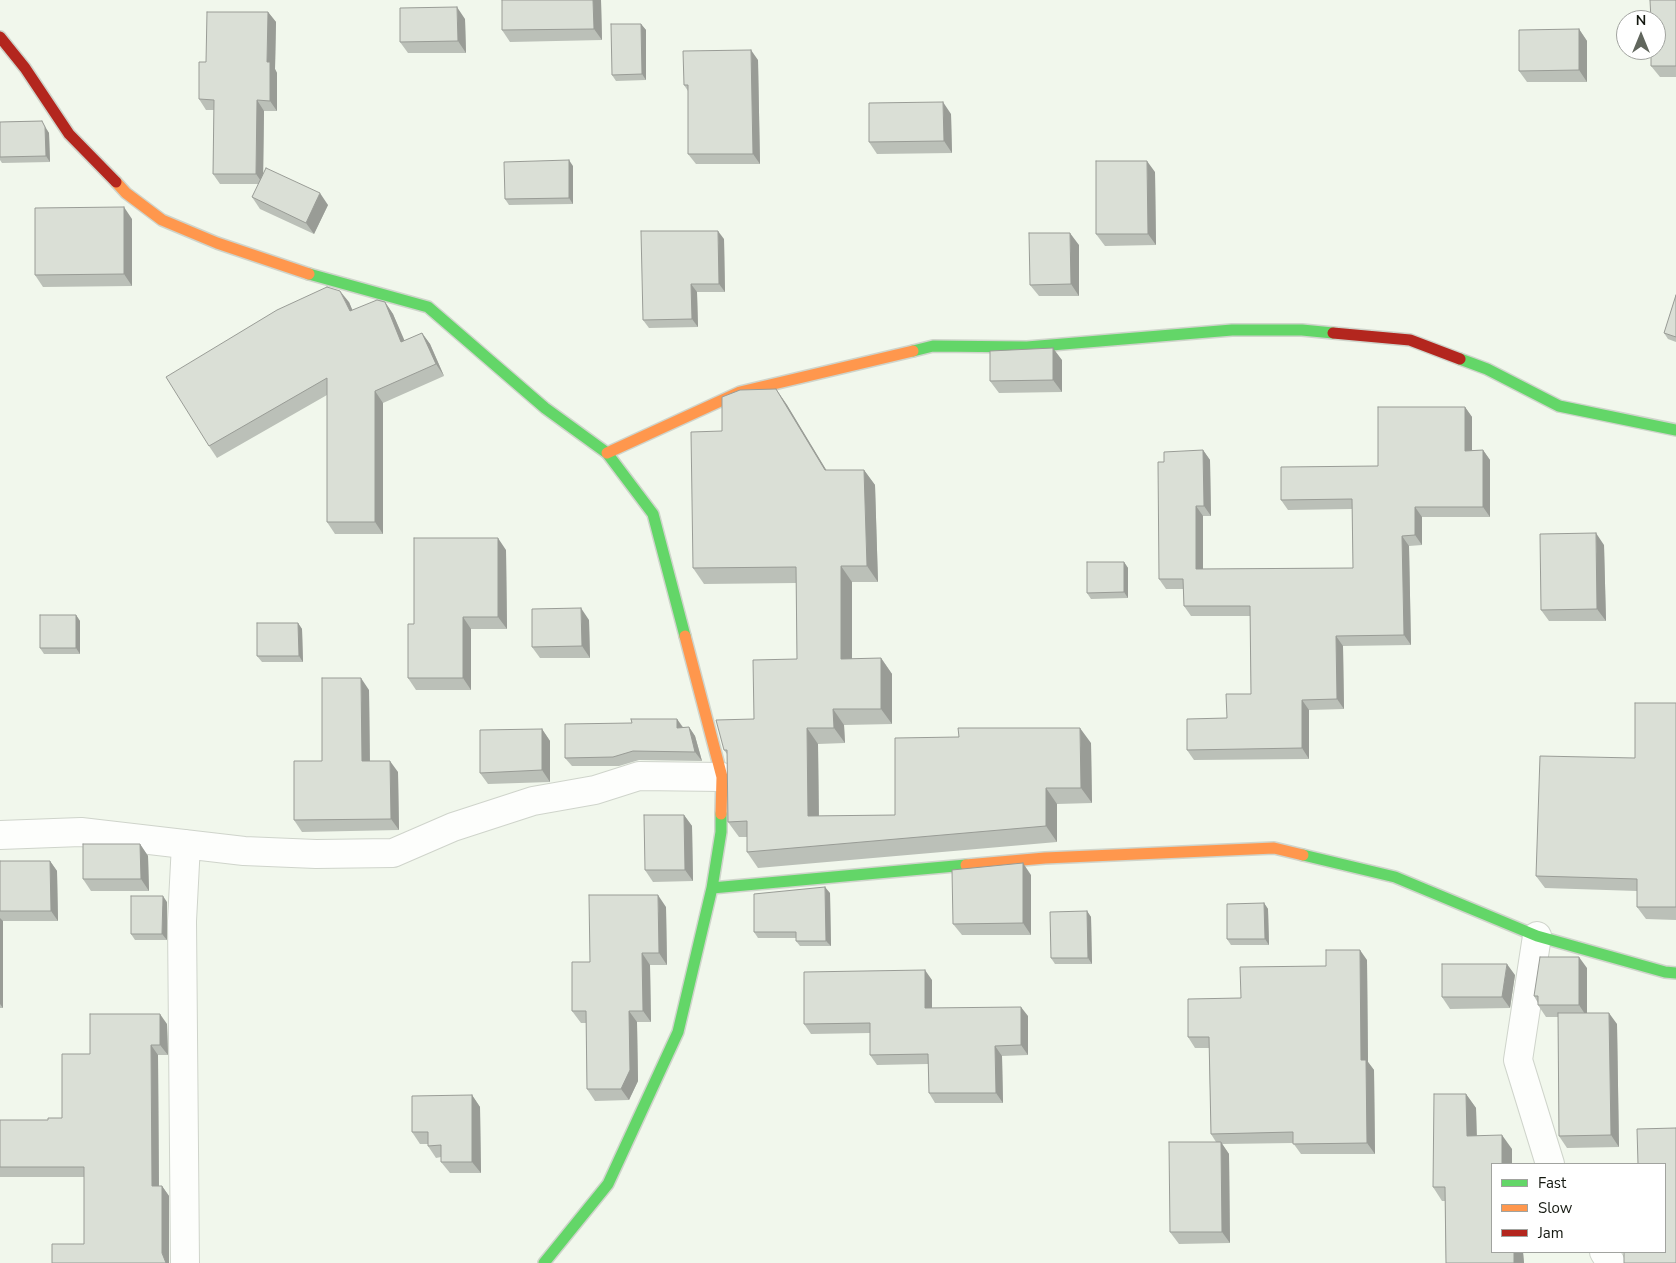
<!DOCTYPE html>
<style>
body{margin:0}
#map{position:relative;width:1676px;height:1263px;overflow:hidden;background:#f1f7ec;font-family:"Nunito Sans",sans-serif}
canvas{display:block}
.legend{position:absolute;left:1491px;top:1163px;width:175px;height:90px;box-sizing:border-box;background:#fff;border:1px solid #a1a39f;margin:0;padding:6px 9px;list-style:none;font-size:15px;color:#141810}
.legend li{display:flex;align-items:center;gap:10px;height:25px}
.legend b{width:25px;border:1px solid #a1a39f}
.north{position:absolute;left:1616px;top:10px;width:50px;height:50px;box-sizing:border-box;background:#fff;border:1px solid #a1a39f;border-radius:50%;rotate:0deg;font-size:14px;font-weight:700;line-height:20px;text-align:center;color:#141810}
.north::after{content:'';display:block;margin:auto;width:18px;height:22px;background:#61665d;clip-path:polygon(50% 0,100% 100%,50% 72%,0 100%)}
</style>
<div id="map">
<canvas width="1676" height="1263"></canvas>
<ul class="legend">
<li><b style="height:6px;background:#63d668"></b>Fast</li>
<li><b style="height:6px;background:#ff974d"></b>Slow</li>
<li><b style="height:6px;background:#b3261e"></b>Jam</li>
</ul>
<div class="north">N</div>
</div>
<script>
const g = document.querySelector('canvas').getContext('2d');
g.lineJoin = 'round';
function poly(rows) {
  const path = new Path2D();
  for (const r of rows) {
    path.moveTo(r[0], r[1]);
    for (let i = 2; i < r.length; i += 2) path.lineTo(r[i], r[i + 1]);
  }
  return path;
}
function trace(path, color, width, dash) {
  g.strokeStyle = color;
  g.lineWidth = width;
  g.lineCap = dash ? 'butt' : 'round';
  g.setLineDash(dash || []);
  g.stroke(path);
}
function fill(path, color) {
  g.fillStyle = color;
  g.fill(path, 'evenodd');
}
const street = poly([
 [0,835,81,832,244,851,316,854,393,853,453,827,533,801,595,790,639,776,722,777],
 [1537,936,1518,1060,1550,1164],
 [1604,1252,1611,1263],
 [185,1263,182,921,186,844]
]);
const fast = poly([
 [309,274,428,307,545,408,607,453,653,514,685,636],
 [913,351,933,346,1027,347,1232,330,1302,330,1333,333],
 [1460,359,1487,369,1559,406,1676,430],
 [721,814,721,832,712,888,966,865],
 [1303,855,1395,877,1537,936,1665,972,1676,973],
 [544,1263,608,1184,678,1032,712,888]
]);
const slow = poly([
 [116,182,126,193,162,220,217,243,309,274],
 [607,453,740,392,913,351],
 [685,636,722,777,721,814],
 [966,865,1045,858,1274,848,1303,855]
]);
const jam = poly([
 [0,37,25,68,69,134,116,182],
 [1333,333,1410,340,1460,359]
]);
trace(street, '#cfd4cb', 30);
trace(fast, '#cfd4cb', 14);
trace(slow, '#cfd4cb', 14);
trace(jam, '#cfd4cb', 14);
trace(street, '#fdfefc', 28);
trace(fast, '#63d668', 11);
trace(slow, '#ff974d', 11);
trace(jam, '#b3261e', 11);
fill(poly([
 [502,0,601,0,602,40,510,42,502,30],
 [1676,0,1676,77,1660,77,1651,66],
 [268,12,276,22,275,69,277,73,277,111,264,111,263,175,328,205,314,234,260,209,252,197,259,184,220,184,213,174,214,110,206,110,199,99,206,62],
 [465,19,466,53,408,53,400,42],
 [641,24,646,30,646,80,616,81,612,75],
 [1579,29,1587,41,1587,82,1527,82,1519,71],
 [758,60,760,164,696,164,688,154,688,91,684,85],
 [951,114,952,153,877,154,869,142],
 [42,121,49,133,50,162,2,163,0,160,0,122],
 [573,166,573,204,509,205,505,199],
 [1155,172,1156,245,1105,246,1096,234],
 [132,219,132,286,43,287,35,275],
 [724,239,725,292,697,292,698,327,649,328,643,320],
 [1079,245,1079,296,1039,296,1030,285],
 [1676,295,1676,342,1668,339,1664,333],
 [349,302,352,310,385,302,393,314,404,341,422,333,430,344,444,376,383,403,383,534,335,534,327,522,327,395,217,458,209,446],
 [1062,360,1062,392,999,393,990,381],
 [776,389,787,405,826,470,864,470,875,485,878,582,852,582,852,659,881,658,892,674,892,724,844,725,845,743,818,744,819,816,895,815,1091,743,1092,803,1057,804,1057,842,758,868,747,852,747,837,739,837,728,822,727,754,724,750,754,719,797,659,796,583,704,584,693,568,722,431],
 [1465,407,1472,417,1472,450,1483,450,1490,460,1490,517,1422,517,1422,545,1409,546,1411,645,1343,646,1344,709,1309,710,1309,759,1194,760,1187,750,1227,718,1251,694,1250,616,1191,616,1184,606,1183,589,1166,589,1159,579,1164,462,1203,450,1210,460,1211,516,1203,516,1203,569,1353,568,1352,509,1288,510,1281,500,1378,466],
 [1604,545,1606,621,1549,621,1541,610],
 [506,550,507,629,471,629,471,690,416,690,408,678,414,624],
 [1124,562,1128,568,1128,598,1091,599,1087,593],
 [76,615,80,621,80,654,44,654,40,648],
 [589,620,590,658,540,658,532,647],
 [298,623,302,629,303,662,262,662,257,656],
 [369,690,370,761,398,772,399,830,302,832,294,820,322,761],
 [1676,703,1676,920,1646,919,1637,907,1637,891,1545,888,1536,876,1635,758],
 [677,719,683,727,689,727,695,736,702,761,639,760,619,766,572,766,565,758,632,723],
 [542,729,550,741,550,782,488,784,480,773],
 [684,815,692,826,693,881,653,882,645,870],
 [140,844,148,856,149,891,91,891,83,879],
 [0,861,50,861,57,871,58,921,3,921,3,1008,0,1008],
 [1031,875,1031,935,962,935,953,924],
 [830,893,831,946,800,946,796,941,796,938,758,938,754,932],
 [167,902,167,940,135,940,131,934],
 [1264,903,1268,909,1269,945,1231,945,1227,939],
 [666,907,667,965,650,965,651,1022,637,1022,638,1081,629,1100,595,1101,587,1089,586,1023,581,1023,572,1011,590,962],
 [1087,911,1091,917,1092,964,1055,964,1051,958],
 [1367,960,1368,1062,1374,1070,1375,1154,1301,1154,1293,1143,1222,1144,1229,1154,1230,1243,1179,1244,1170,1232,1216,1142,1211,1134,1209,1048,1195,1048,1188,1037,1241,998,1326,966],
 [1587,968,1587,1013,1617,1024,1619,1147,1567,1148,1559,1136,1558,1017,1546,1017,1538,1005,1538,1003,1534,996],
 [1515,975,1510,1008,1450,1009,1442,997],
 [932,980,932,1008,1028,1016,1028,1055,1002,1056,1003,1103,935,1103,929,1093,928,1064,877,1065,870,1055,870,1033,811,1034,804,1024],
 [167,1024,168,1055,158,1055,159,1186,162,1186,169,1196,169,1263,52,1263,84,1244,84,1177,0,1177,0,1120,48,1120,62,1118,90,1054],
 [1466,1094,1476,1108,1477,1136,1512,1149,1512,1164,1492,1164,1523,1252,1524,1263,1446,1263,1445,1201,1442,1201,1433,1187],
 [472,1095,480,1107,481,1173,450,1173,441,1162,441,1157,436,1158,428,1146,428,1144,420,1144,412,1132]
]), '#bbc0b8');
fill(poly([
 [593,0,601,0,602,40,594,29],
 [457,7,465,19,466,53,458,41],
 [268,12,276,22,275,69,277,73,277,111,270,101,267,62],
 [641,24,646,30,646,80,642,74],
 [1579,29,1587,41,1587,82,1579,70],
 [751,50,758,60,760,164,753,154],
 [257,100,264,111,263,184,256,174],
 [943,102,951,114,952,153,944,141],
 [45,127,49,133,50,162,46,156],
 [569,160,573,166,573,204,569,198],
 [1147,161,1155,172,1156,245,1148,234],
 [320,193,328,205,314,234,306,223],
 [124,207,132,219,132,286,124,274],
 [718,231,724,239,725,292,719,284],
 [1070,233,1079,245,1079,296,1071,284],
 [691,284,697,292,698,327,692,319],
 [340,291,349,302,358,323,350,311],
 [385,302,393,314,410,353,401,342],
 [422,333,430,344,444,376,436,364],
 [1053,348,1062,360,1062,392,1053,380],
 [776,389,787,405,836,486,825,470],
 [375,391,383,403,383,534,375,522],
 [1465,407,1472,417,1472,461,1465,451],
 [1203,450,1210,460,1211,516,1204,506],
 [1483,450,1490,460,1490,517,1483,507],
 [864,470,875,485,878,582,867,566],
 [1196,506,1203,516,1203,580,1196,569],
 [1415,507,1422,517,1422,545,1415,535],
 [1596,533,1604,545,1606,621,1597,609],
 [1402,536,1409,546,1411,645,1404,635],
 [498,538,506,550,507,629,498,617],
 [1124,562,1128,568,1128,598,1124,592],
 [841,566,852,582,852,674,841,659],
 [581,608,589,620,590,658,582,646],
 [76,615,80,621,80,654,76,648],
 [463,617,471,629,471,690,463,678],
 [298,623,302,629,303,662,299,656],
 [1336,636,1343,646,1344,709,1337,699],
 [881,658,892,674,892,724,881,709],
 [361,678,369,690,370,773,362,761],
 [1302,700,1309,710,1309,759,1302,748],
 [833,709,844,725,845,743,834,728],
 [677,719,683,728,677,728],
 [689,727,695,736,702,761,695,752],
 [807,728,818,744,819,832,808,816],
 [1080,728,1091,743,1092,803,1081,788],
 [542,729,550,741,550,782,542,770],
 [390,761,398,772,399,830,391,819],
 [1046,788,1057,804,1057,842,1046,826],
 [684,815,692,826,693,881,685,870],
 [140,844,148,856,149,891,141,879],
 [50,861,57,871,58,921,51,911],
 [1023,863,1031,875,1031,935,1023,923],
 [825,887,830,893,831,946,826,941],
 [658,895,666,907,667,965,659,953],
 [163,896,167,902,167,940,162,934],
 [1264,903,1268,909,1269,945,1265,939],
 [1087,911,1091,917,1092,964,1088,958],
 [0,918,3,921,3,1008,0,1004],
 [1360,950,1367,960,1368,1062,1374,1070,1375,1154,1367,1143,1361,1060],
 [642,953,650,965,651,1022,643,1011],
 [1579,957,1587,968,1587,1017,1579,1005],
 [1507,964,1515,975,1510,1008,1502,997],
 [925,970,932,980,932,1018,925,1008],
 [1021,1007,1028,1016,1028,1055,1021,1045],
 [629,1011,637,1022,638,1081,629,1100,621,1089],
 [1609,1013,1617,1024,1619,1147,1611,1135],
 [160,1014,167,1024,168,1055,160,1045],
 [151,1045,158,1055,159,1196,152,1186],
 [995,1046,1002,1056,1003,1103,996,1093],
 [1466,1094,1476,1108,1477,1149,1467,1136],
 [472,1095,480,1107,481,1173,472,1162],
 [1502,1135,1512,1149,1512,1164,1502,1164],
 [1221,1142,1229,1154,1230,1243,1222,1232],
 [162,1186,169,1196,169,1263,166,1263,162,1253],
 [1514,1252,1523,1252,1524,1263,1514,1263]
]), '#999c96');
const building = poly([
 [502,0,593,0,594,29,502,30,502,0],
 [1650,0,1676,0,1676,66,1651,66,1651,50,1656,50,1656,20,1651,20,1650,0],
 [457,7,458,41,400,42,400,8,457,7],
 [207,12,268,12,267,62,270,62,270,101,257,100,256,174,213,174,214,100,199,99,199,62,206,62,207,12],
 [611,24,641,24,642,74,612,75,611,24],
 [1579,29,1579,70,1519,71,1519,30,1579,29],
 [751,50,753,154,688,154,688,85,684,85,683,51,751,50],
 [943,102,944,141,869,142,869,103,943,102],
 [42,121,45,127,46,156,0,157,0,122,42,121],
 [569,160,569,198,505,199,504,162,569,160],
 [1096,161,1147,161,1148,234,1096,234,1096,161],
 [266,168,320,193,306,223,252,197,266,168],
 [124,207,124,274,35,275,35,208,124,207],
 [641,231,718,231,719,284,691,284,692,319,643,320,641,231],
 [1029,233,1070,233,1071,284,1030,285,1029,233],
 [327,287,340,291,350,311,377,300,385,302,401,342,422,333,436,364,375,391,375,522,327,522,327,378,209,446,166,377,277,310,327,287],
 [1676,295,1676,337,1664,333,1676,295],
 [1053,348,1053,380,990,381,990,351,1053,348],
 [776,389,825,470,864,470,867,566,841,566,841,659,881,658,881,709,833,709,834,728,807,728,808,816,895,815,895,738,959,737,958,728,1080,728,1081,788,1046,788,1046,826,747,852,747,821,728,822,727,750,724,750,716,720,754,719,753,660,797,659,796,567,693,568,691,432,722,431,722,397,740,390,776,389],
 [1378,407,1465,407,1465,451,1483,450,1483,507,1415,507,1415,535,1402,536,1404,635,1336,636,1337,699,1302,700,1302,748,1187,750,1187,719,1227,718,1226,694,1251,694,1250,606,1184,606,1183,579,1159,579,1158,462,1164,462,1164,452,1203,450,1204,506,1196,506,1196,569,1353,568,1352,499,1281,500,1281,467,1378,466,1378,407],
 [1596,533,1597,609,1541,610,1540,534,1596,533],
 [414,538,498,538,498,617,463,617,463,678,408,678,408,624,414,624,414,538],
 [1087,562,1124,562,1124,592,1087,593,1087,562],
 [581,608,582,646,532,647,532,609,581,608],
 [40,615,76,615,76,648,40,648,40,615],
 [257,623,298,623,299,656,257,656,257,623],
 [322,678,361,678,362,761,390,761,391,819,294,820,294,761,322,761,322,678],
 [1635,703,1676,703,1676,907,1637,907,1637,879,1536,876,1540,756,1635,758,1635,703],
 [631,719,677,719,677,728,689,727,695,752,633,751,613,757,565,758,565,724,632,723,631,719],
 [542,729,542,770,480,773,480,730,542,729],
 [644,815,684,815,685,870,645,870,644,815],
 [83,844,140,844,141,879,83,879,83,844],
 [0,861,50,861,51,911,0,911,0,861],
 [1023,863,1023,923,953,924,952,870,1023,863],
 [825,887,826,941,796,941,796,932,754,932,754,894,825,887],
 [589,895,658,895,659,953,642,953,643,1011,629,1011,630,1070,621,1089,587,1089,586,1011,572,1011,572,962,590,962,589,895],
 [131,896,163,896,162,934,131,934,131,896],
 [1264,903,1265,939,1227,939,1227,904,1264,903],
 [1087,911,1088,958,1051,958,1050,912,1087,911],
 [1326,950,1360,950,1361,1060,1366,1060,1367,1143,1293,1144,1293,1132,1211,1134,1209,1037,1188,1037,1188,999,1241,998,1240,967,1326,966,1326,950],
 [1540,957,1579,957,1579,1005,1538,1005,1538,996,1534,996,1540,957],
 [1442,964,1507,964,1502,997,1442,997,1442,964],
 [925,970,925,1008,1021,1007,1021,1045,995,1046,996,1093,929,1093,928,1054,870,1055,870,1023,804,1024,804,972,925,970],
 [1558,1013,1609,1013,1611,1135,1559,1136,1558,1013],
 [90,1014,160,1014,160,1045,151,1045,152,1186,162,1186,162,1253,166,1263,52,1263,52,1244,84,1244,84,1167,0,1167,0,1120,48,1120,48,1118,62,1118,62,1054,90,1054,90,1014],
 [1434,1094,1466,1094,1467,1136,1502,1135,1502,1164,1492,1164,1492,1252,1514,1252,1514,1263,1446,1263,1445,1187,1433,1187,1434,1094],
 [472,1095,472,1162,441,1162,441,1145,428,1146,428,1132,412,1132,412,1096,472,1095],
 [1676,1128,1676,1263,1624,1263,1624,1252,1665,1252,1665,1164,1638,1164,1637,1129,1676,1128],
 [1169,1142,1221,1142,1222,1232,1170,1232,1169,1142]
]);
fill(building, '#dadfd6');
trace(building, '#999c96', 1);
</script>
